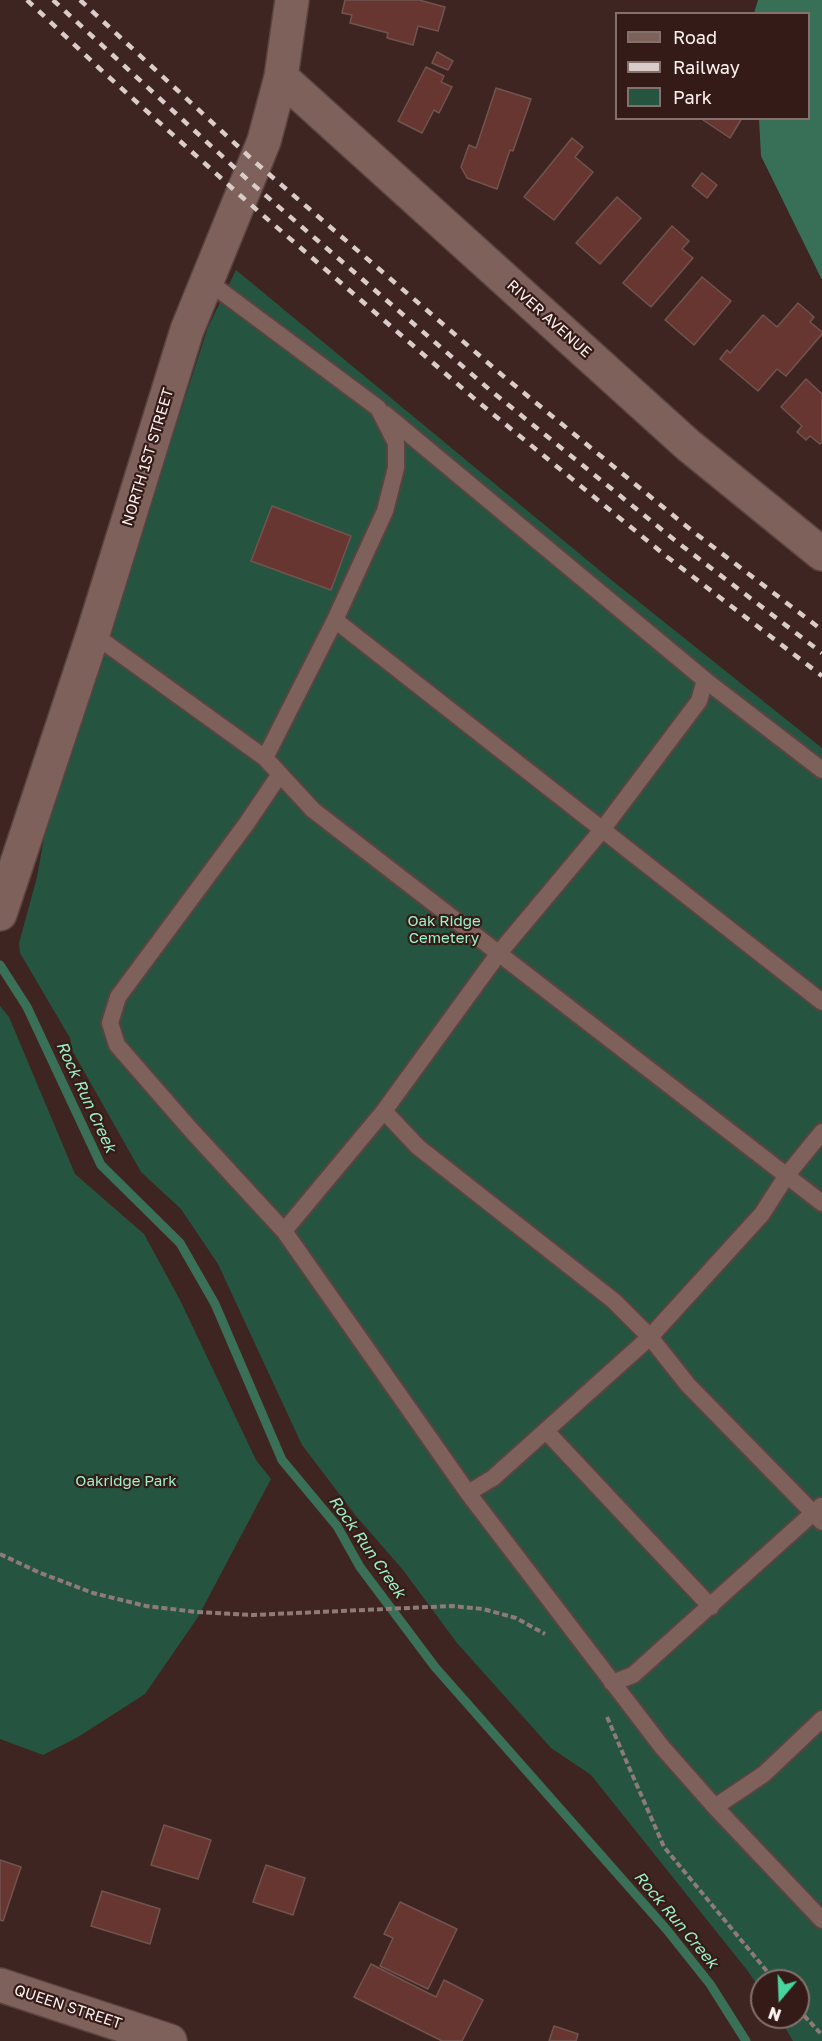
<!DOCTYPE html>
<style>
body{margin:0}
#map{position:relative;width:822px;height:2041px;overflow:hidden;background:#3f2521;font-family:"Golos Text",sans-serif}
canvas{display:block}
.legend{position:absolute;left:615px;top:12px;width:195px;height:108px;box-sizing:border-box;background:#341b17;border:2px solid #84716e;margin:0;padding:8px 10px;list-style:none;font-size:18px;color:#fdf2f0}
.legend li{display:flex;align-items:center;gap:12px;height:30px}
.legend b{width:30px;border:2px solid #84716e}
.north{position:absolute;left:750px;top:1969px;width:60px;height:60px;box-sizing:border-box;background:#341b17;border:2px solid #84716e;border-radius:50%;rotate:199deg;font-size:16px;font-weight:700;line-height:24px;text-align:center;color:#fdf2f0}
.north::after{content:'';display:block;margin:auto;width:21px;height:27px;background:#48d49d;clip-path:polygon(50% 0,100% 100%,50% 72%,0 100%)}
</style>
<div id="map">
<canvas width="822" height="2041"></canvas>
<ul class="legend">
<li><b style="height:8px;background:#7f615c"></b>Road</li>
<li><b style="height:8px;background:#d9ccc9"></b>Railway</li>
<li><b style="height:16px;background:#255440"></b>Park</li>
</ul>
<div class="north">N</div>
</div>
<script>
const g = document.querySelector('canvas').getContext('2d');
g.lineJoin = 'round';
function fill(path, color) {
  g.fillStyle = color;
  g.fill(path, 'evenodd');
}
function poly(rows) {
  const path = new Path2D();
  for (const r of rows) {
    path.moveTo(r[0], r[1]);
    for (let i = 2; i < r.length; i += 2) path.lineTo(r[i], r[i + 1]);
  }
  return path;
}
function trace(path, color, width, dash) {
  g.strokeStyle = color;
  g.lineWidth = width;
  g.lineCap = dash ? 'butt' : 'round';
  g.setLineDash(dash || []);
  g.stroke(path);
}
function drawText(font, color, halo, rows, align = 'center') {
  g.font = font + ' "Golos Text",sans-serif';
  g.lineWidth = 4.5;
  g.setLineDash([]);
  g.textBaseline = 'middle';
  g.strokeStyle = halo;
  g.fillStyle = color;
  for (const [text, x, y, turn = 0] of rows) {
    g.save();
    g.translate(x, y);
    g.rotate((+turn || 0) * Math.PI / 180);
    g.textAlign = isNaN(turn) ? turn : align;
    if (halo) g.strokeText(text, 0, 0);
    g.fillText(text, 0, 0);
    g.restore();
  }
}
fill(poly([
 [236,270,604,574,822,748,822,2041,793,2041,779,2017,798,2017,798,1981,762,1981,762,1992,747,1970,591,1775,551,1748,457,1643,403,1570,356,1516,302,1445,218,1264,181,1209,141,1172,72,1050,70,1038,20,953,19,943,37,877,45,832,71,748,208,327],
 [0,1006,9,1017,75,1174,144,1234,180,1300,256,1460,271,1479,198,1617,145,1694,78,1737,43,1755,0,1739]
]), '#255440');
fill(poly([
 [758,0,822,0,822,280,761,156,759,119,808,118,808,14,754,13]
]), '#386f57');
trace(poly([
 [0,965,27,1007,101,1165,180,1243,215,1304,282,1460,337,1526,360,1567,435,1667,667,1930,710,1984,746,2041]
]), '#3a7058', 9);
const building = poly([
 [345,0,419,0,445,7,438,31,418,26,413,45,387,38,388,33,350,23,352,15,342,13,345,0],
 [437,52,453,61,448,70,432,63,437,52],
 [426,67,444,76,441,82,452,87,439,113,434,110,422,133,398,121,426,67],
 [496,88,531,99,513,151,510,150,497,189,467,178,461,167,469,145,476,148,496,88],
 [700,118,742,118,730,138,700,118],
 [572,138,583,147,575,157,593,172,554,220,524,197,572,138],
 [702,173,717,185,707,198,692,186,702,173],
 [617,197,641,218,600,264,576,243,617,197],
 [672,226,689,241,682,249,693,258,651,307,623,283,672,226],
 [702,277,731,301,694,345,665,320,702,277],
 [798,303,814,317,810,322,822,332,822,334,786,376,777,369,758,391,720,359,727,350,730,353,763,315,777,327,798,303],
 [806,379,822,394,822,442,820,444,810,436,806,440,797,432,802,426,781,407,806,379],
 [272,506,351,536,331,590,251,561,272,506],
 [164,1825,211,1840,198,1879,151,1865,164,1825],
 [0,1860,21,1867,3,1921,0,1920,0,1860],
 [266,1865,305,1878,293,1915,253,1902,266,1865],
 [102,1891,160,1909,150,1944,91,1926,102,1891],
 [400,1902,457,1929,428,1989,380,1966,393,1938,384,1934,400,1902],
 [371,1964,436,1997,444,1980,483,2000,462,2041,442,2041,354,1997,371,1964],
 [554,2026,578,2034,576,2041,549,2041,554,2026]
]);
fill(building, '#673630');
trace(building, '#71544f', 1.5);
const lane = poly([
 [206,280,378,408,396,443,396,468,385,511,335,620,265,758],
 [385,414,705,680,822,770],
 [335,620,822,1002],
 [93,634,265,758,313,810,822,1203],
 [280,774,247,823,118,997,110,1023,117,1045,191,1130,284,1231,468,1493,662,1747,715,1807,822,1920],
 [384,1111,418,1147,614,1301,650,1337,688,1385,822,1522],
 [284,1231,384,1111,499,953,602,830,699,701,705,680],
 [546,1431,711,1607],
 [468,1493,493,1478,650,1337,762,1214,787,1175,822,1132],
 [612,1683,633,1675,821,1506],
 [715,1807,764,1774,822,1719]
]);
const street = poly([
 [281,77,688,445,822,554],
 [0,914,93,634,187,330,264,141,281,77,292,0],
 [0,1985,170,2041]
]);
trace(lane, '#594441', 20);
trace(street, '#594441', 36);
trace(poly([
 [0,1554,38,1572,93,1593,146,1606,197,1612,253,1615,452,1606,483,1609,516,1618,545,1634],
 [607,1717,664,1847,775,1981],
 [798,2009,822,2035]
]), '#8e7a77', 4, [6, 3]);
trace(lane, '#7f615c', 16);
trace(street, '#7f615c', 33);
trace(poly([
 [27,0,100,69,242,197,477,401,666,556,822,676],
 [53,0,249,181,490,390,677,542,822,653],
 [80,0,256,163,502,375,691,530,822,630]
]), '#d9ccc9', 4.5, [8, 8]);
drawText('15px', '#fdf2f0', '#341b17', [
 ["RIVER AVENUE",549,319,42],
 ["NORTH 1ST STREET",148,457,-73],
 ["QUEEN STREET",68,2007,18]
]);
drawText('15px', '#9bf1c8', '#341b17', [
 ["Oak Ridge",444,921],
 ["Cemetery",444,938],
 ["Oakridge Park",126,1481]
]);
drawText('italic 16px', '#9aefc7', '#341b17', [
 ["Rock Run Creek",86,1097,65],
 ["Rock Run Creek",367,1547,55],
 ["Rock Run Creek",676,1920,50]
]);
</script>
